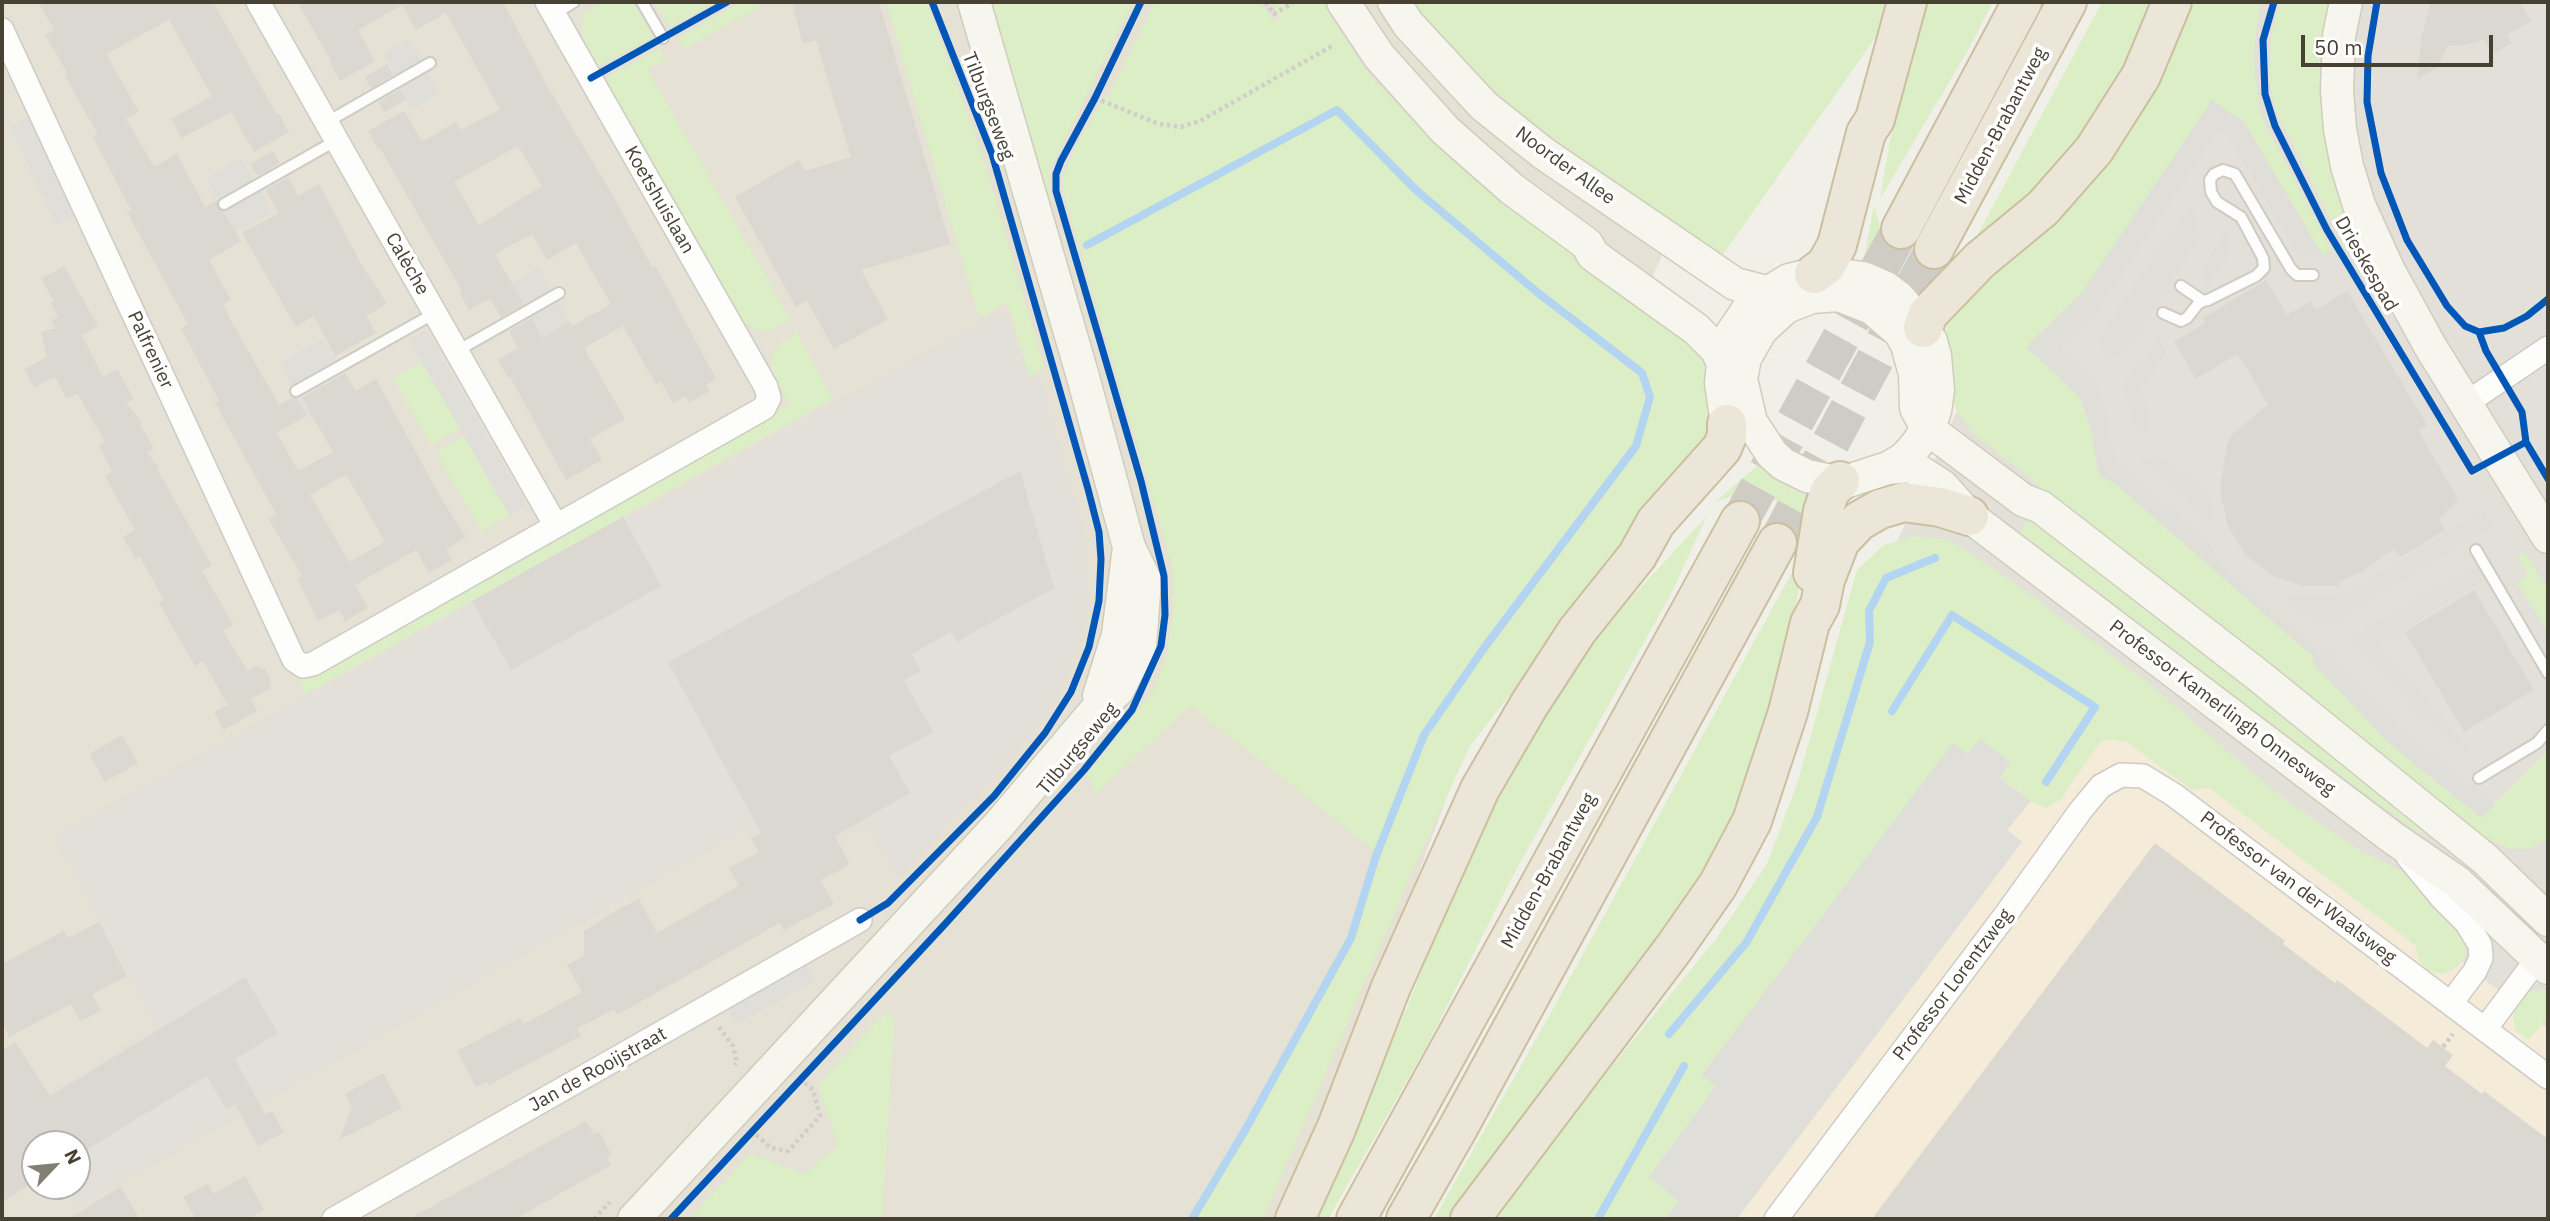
<!DOCTYPE html>
<meta charset="utf-8">
<style>
body{margin:0}
#map{position:relative;width:2550px;height:1221px;overflow:hidden;background:#f0efe8;font-family:"IBM Plex Sans",sans-serif}
canvas{display:block}
.frame{position:absolute;inset:0;border:4px solid #474134;pointer-events:none}
.north{position:absolute;left:21px;top:1130px;width:70px;height:70px;box-sizing:border-box;background:#fff;border:2px solid #b5b3ae;border-radius:50%;rotate:64deg;font-size:19px;font-weight:700;line-height:28px;text-align:center;color:#474134}
.north::after{content:'';display:block;margin:auto;width:24px;height:32px;background:#827e73;clip-path:polygon(50% 0,100% 100%,50% 72%,0 100%)}
.scale{position:absolute;left:2301px;top:35px;width:192px;height:32px;box-sizing:border-box;border:4px solid #474134;border-top:0;padding-left:9px;font-size:21px;line-height:24px;white-space:nowrap;color:#474134;-webkit-text-stroke:5px #fff;paint-order:stroke}
</style>
<div id="map">
<canvas width="2550" height="1221"></canvas>
<div class="frame"></div>
<div class="north">N</div>
<div class="scale">50 m</div>
</div>
<script>
const g = document.querySelector('canvas').getContext('2d');
g.lineJoin = 'round';
function fill(path, color) {
  g.fillStyle = color;
  g.fill(path, 'evenodd');
}
function poly(rows) {
  const path = new Path2D();
  for (const r of rows) {
    path.moveTo(r[0], r[1]);
    for (let i = 2; i < r.length; i += 2) path.lineTo(r[i], r[i + 1]);
  }
  return path;
}
function trace(path, color, width, dash) {
  g.strokeStyle = color;
  g.lineWidth = width;
  g.lineCap = dash ? 'butt' : 'round';
  g.setLineDash(dash || []);
  g.stroke(path);
}
function drawText(font, color, halo, rows, align = 'center') {
  g.font = font + ' "IBM Plex Sans",sans-serif';
  g.lineWidth = 7;
  g.setLineDash([]);
  g.textBaseline = 'middle';
  g.strokeStyle = halo;
  g.fillStyle = color;
  for (const [text, x, y, turn = 0] of rows) {
    g.save();
    g.translate(x, y);
    g.rotate((+turn || 0) * Math.PI / 180);
    g.textAlign = isNaN(turn) ? turn : align;
    if (halo) g.strokeText(text, 0, 0);
    g.fillText(text, 0, 0);
    g.restore();
  }
}
fill(poly([
 [2,2,1782,2,1591,406,1291,1219,2,1219],
 [35,1144,77,1144,77,1186,35,1186]
]), '#e5e1d5');
fill(poly([
 [1956,569,2548,1029,2548,1219,1611,1219]
]), '#f4ecd9');
fill(poly([
 [2169,2,2548,2,2548,1029,1956,569,1876,587,1986,348],
 [1005,309,1029,382,1039,374,1083,530,1088,587,1083,629,1074,659,1051,705,1024,744,985,788,897,878,868,825,772,875,746,829,76,1208,64,1186,77,1186,77,1144,19,1110,156,1027,54,836]
]), '#e3e0d9');
fill(poly([
 [605,2,633,3,653,37,599,66,582,36,582,23,585,13],
 [653,2,716,2,670,27],
 [741,2,758,2,761,6,684,49,678,38],
 [886,2,927,2,982,154,1044,367,1030,378,1007,303,979,318],
 [989,2,1133,2,1051,167,1049,187,1052,199,1044,201],
 [1155,2,1260,2,1273,21,1280,17,1270,2,1322,2,1371,78,1477,182,1682,331,1697,345,1707,366,1712,410,1705,444,1470,746,1411,875,1263,1219,1190,1219,1207,1196,1347,935,1381,856,1191,706,1096,793,1087,775,1155,689,1167,652,1173,614,1173,569,1064,194,1062,178,1077,144,1097,109,1109,94],
 [1411,2,1892,2,1882,28,1722,256,1527,126,1476,80,1432,31],
 [1920,2,1993,2,1968,50,1880,199,1907,41],
 [2102,2,2160,2,2097,127,2020,209,1969,251],
 [2182,2,2260,2,2253,58,2261,116,2331,249,2323,256,2244,122,2212,101,2082,293,2027,347,2080,398,2090,427,2099,475,2116,484,2315,658,2312,662,2389,743,2481,817,2548,750,2548,839,2530,849,2510,849,2489,839,2441,805,1973,433,1956,410,1948,383,1945,351,1947,324,1960,297],
 [2281,2,2332,2,2336,177,2356,239,2351,249,2346,250,2276,110,2269,79,2271,34],
 [659,48,666,60,648,70,791,320,767,332,757,330,743,322,606,81,608,77],
 [1874,205,1882,233,1895,254,1915,265,1935,267,1964,258,1921,297,1890,273,1863,264],
 [797,333,833,399,306,694,299,681,789,404,771,370,773,352,782,342],
 [422,362,460,429,431,445,393,378],
 [464,436,509,516,481,531,436,452],
 [1758,465,1793,490,1815,496,1806,544,1800,530,1782,505,1770,496,1744,492,1715,502],
 [1707,516,1671,594,1517,868,1425,1049,1328,1219,1309,1219,1357,1125,1408,1005,1485,811,1565,669],
 [2030,518,2330,750,2425,829,2421,835,2018,535],
 [1917,536,1950,540,2009,579,2147,682,2280,796,2361,851,2399,869,2465,934,2468,944,2464,958,2456,968,2443,974,2429,971,2419,961,2415,945,2209,788,2192,790,2127,742,2113,740,2101,741,2060,800,2047,808,2031,801,2000,777,2010,762,1980,739,1703,1075,1716,1086,1649,1177,1679,1201,1665,1219,1496,1219,1564,1125,1716,939,1767,864,1798,781,1857,570,1884,545],
 [2525,553,2548,590,2548,632,2517,583,2528,576,2517,555],
 [1801,556,1805,559,1776,700,1711,868,1458,1219,1434,1219,1548,1018],
 [2541,989,2548,990,2548,1017,2528,1040,2515,1030,2513,1014,2520,999,2526,993],
 [887,1011,894,1020,882,1219,689,1219,750,1154,805,1174,838,1145,818,1085]
]), '#dbeec5');
fill(poly([
 [409,39,439,93,413,108,383,53],
 [2212,100,2244,122,2323,256,2299,257,2229,138,2217,133,2098,309,2059,348,2092,378,2103,397,2115,459,2209,542,2219,563,2317,652,2326,647,2400,728,2495,804,2481,818,2389,743,2312,662,2314,657,2116,484,2099,475,2090,427,2081,397,2026,347,2082,293],
 [33,116,78,214,56,225,10,126],
 [241,158,272,213,236,232,206,178],
 [2192,202,2201,237,2122,357,2106,359,2099,336],
 [2228,227,2232,249,2207,287,2200,273],
 [539,268,570,322,543,337,512,283],
 [426,330,527,505,510,515,409,340],
 [2158,337,2166,353,2142,387,2152,436,2132,425,2124,385],
 [323,339,342,373,320,385,331,407,310,419,279,363],
 [2164,457,2209,495,2215,525,2140,458],
 [2485,510,2493,526,2333,623,2319,626,2283,597,2345,593],
 [2478,563,2487,577,2380,645,2477,759,2422,717,2348,639],
 [1980,739,2010,762,2000,778,2031,801,2007,830,2022,842,1737,1219,1665,1219,1679,1201,1649,1177,1716,1086,1702,1075,1953,743,1967,754],
 [807,965,815,981,736,1024,727,1008]
]), '#dfded8');
trace(poly([
 [1087,245,1337,110,1417,191,1537,292,1642,373,1650,397,1636,446,1484,648,1424,735,1376,856,1351,938,1244,1132,1192,1219],
 [1892,711,1952,615,2095,707,2046,782],
 [1669,1034,1746,943,1817,817,1870,642,1869,611,1886,578,1935,558],
 [1598,1219,1684,1066]
]), '#b4d5f2', 8);
fill(poly([
 [38,2,213,2,277,115,279,114,289,132,254,152,231,112,182,138,171,119,212,96,169,20,106,54,139,112,126,119,154,167,177,154,205,207,217,200,218,208,224,212,241,241,209,260,231,300,223,304,233,324,279,405,292,398,297,399,307,415,277,433,298,471,333,452,302,398,345,373,356,391,376,379,441,498,466,537,446,549,452,560,429,573,416,550,355,585,368,608,345,621,339,610,318,621,297,579,302,576,268,518,276,514,215,403,219,401,181,328,188,324,127,212,131,210,93,137,98,135,65,76,68,74,45,35,54,30],
 [346,474,385,542,349,562,310,495],
 [297,2,503,2,546,84,616,201,652,267,655,265,716,379,706,385,710,391,689,402,686,396,673,403,661,381,656,384,623,326,584,348,625,419,590,439,602,460,566,480,510,377,508,378,498,360,518,348,509,331,532,318,542,338,570,322,572,326,611,304,576,243,547,260,532,234,495,254,524,304,501,317,490,298,469,310,459,292,462,291,380,148,378,149,368,131,404,111,422,142,456,122,461,130,500,109,446,13,416,30,402,5,358,30,375,61,340,81,330,63,332,62],
 [518,146,542,186,479,225,454,182],
 [792,2,879,2,950,244,861,270,888,319,834,349,807,301,796,307,735,197,799,160,805,171,851,157,816,40,803,44],
 [2431,2,2519,2,2531,21,2507,35,2512,43,2493,54,2484,40,2466,45,2448,46,2436,68,2417,79,2421,40],
 [387,64,393,75,371,88,365,77],
 [401,89,407,99,384,112,379,102],
 [273,151,280,163,258,176,250,164],
 [288,177,298,196,319,184,359,260,387,304,366,316,376,333,335,356,314,316,296,327,242,233,279,213,266,190],
 [64,266,98,326,82,335,103,377,117,369,134,399,126,403,142,422,140,424,154,449,147,453,158,466,156,467,212,566,202,571,233,624,223,630,247,671,258,665,260,669,265,669,271,680,269,684,271,688,251,699,257,711,224,730,214,712,228,705,203,661,195,666,159,603,164,600,140,557,135,559,123,537,135,530,105,476,112,471,99,445,105,442,77,393,67,399,55,377,34,387,24,369,47,357,41,332,56,328,51,321,58,317,51,303,54,301,41,279],
 [2266,280,2287,315,2310,301,2316,310,2347,291,2427,425,2418,430,2458,499,2439,520,2445,530,2401,557,2393,549,2362,572,2338,582,2339,586,2303,586,2271,575,2244,553,2227,524,2220,490,2227,444,2233,434,2268,404,2238,354,2196,379,2174,342,2205,323,2203,318],
 [1020,471,1054,588,956,642,951,632,912,654,921,671,904,680,933,732,889,756,910,793,835,836,850,865,820,880,834,904,784,930,780,923,617,1015,614,1009,577,1029,581,1036,489,1085,487,1081,476,1087,457,1051,520,1018,524,1024,582,992,567,965,584,956,584,931,610,914,639,899,657,933,739,886,729,868,759,852,751,838,761,833,668,662],
 [623,517,661,586,511,670,472,601],
 [2474,590,2534,690,2464,732,2405,632],
 [122,735,138,763,105,782,89,754],
 [2155,843,2285,941,2283,944,2335,983,2337,980,2427,1048,2433,1040,2453,1055,2445,1066,2482,1094,2484,1091,2548,1139,2548,1219,1872,1219],
 [99,922,127,976,92,994,101,1011,80,1021,71,1004,9,1037,2,1023,2,964,64,931,68,938],
 [245,977,278,1033,235,1059,265,1114,272,1111,284,1132,258,1146,235,1104,226,1109,207,1076,81,1153,77,1144,35,1144,35,1181,2,1202,2,1050,15,1042,50,1096],
 [383,1073,402,1108,339,1140,352,1107,345,1094],
 [586,1121,594,1135,599,1132,611,1154,607,1157,611,1165,515,1219,409,1219],
 [245,1176,264,1210,248,1219,196,1219,183,1197,208,1184,214,1194],
 [120,1187,140,1219,69,1219]
]), '#dad8d1');
trace(poly([
 [1740,521,1901,229],
 [1777,543,1934,249]
]), '#ceccc4', 38, [38, 19]);
const lane = poly([
 [642,2,663,38],
 [554,14,574,2],
 [327,122,430,63],
 [224,204,337,140],
 [2181,286,2203,301,2208,300,2256,276,2264,268,2263,258,2241,217,2217,202,2211,192,2210,180,2214,174,2223,170,2235,174,2291,269,2297,275,2313,275],
 [2163,313,2181,321,2187,318,2198,304,2203,301],
 [457,351,559,293],
 [296,391,435,313],
 [2476,550,2548,673],
 [2479,778,2537,743,2548,730]
]);
const street = poly([
 [258,2,556,526],
 [2,30,294,660,303,666,313,664,764,408,769,398,766,387,547,2],
 [2465,404,2548,348],
 [2408,857,2441,897,2466,922,2480,945,2481,958,2475,971,2451,1003],
 [2485,1029,2538,958],
 [334,1219,860,920],
 [1776,1219,2007,913,2081,810,2101,786,2121,775,2143,776,2174,795,2548,1077]
]);
const secondary = poly([
 [1343,2,1379,56,1445,130,1512,189,1587,244,1593,255,1696,329,1717,350,1723,364],
 [1394,2,1408,24,1484,106,1543,153,1735,284,1766,292],
 [2346,2,2339,36,2337,91,2340,129,2347,166,2359,205,2389,271,2430,346,2548,537],
 [1727,424,1721,383,1723,364,1732,333,1753,302,1789,280,1814,274,1825,273,1863,278,1886,288,1898,297,1915,316,1931,341,1935,356,1938,390,1935,411,1932,419,1927,428,1926,430,1917,444,1905,458,1888,468,1848,481,1826,480,1807,476,1783,464,1772,454,1751,422,1741,379,1745,358,1761,330,1786,307,1812,297,1839,295,1872,308,1900,332,1907,345,1915,374,1916,408,1927,428,2023,500,2041,507,2259,676,2485,859,2548,920],
 [1888,468,1911,466,1942,486,1969,516,2393,838,2457,882,2548,968],
 [1099,696,1118,635,1128,555],
 [634,1219,998,826,1096,710,1118,690,1140,647,1145,580,1129,547,1083,377,974,2]
]);
const highway = poly([
 [1901,229,2022,2],
 [1934,249,2067,2],
 [1814,274,1826,265,1837,245,1866,133,1875,119,1907,2],
 [1923,328,1928,314,1980,260,2043,208,2094,150,2141,76,2172,2],
 [1813,573,1823,511,1830,491,1840,481],
 [1295,1219,1336,1129,1391,987,1480,789,1529,705,1577,631,1637,556,1656,522,1722,448,1727,436,1727,424],
 [1356,1219,1740,521],
 [1406,1219,1458,1128,1777,543],
 [1470,1219,1674,948,1718,885,1752,821,1788,712,1810,623,1820,605,1825,580,1840,541,1859,521,1880,509,1904,502,1940,507,1969,516]
]);
trace(lane, '#cdcbc4', 14);
trace(street, '#cdcbc4', 26);
trace(secondary, '#d0cdbe', 35);
trace(highway, '#cbbfa0', 42);
trace(poly([
 [1266,2,1274,14,1294,2],
 [1095,98,1159,124,1181,127,1200,121,1332,46],
 [719,1027,733,1046,737,1062,735,1065],
 [2443,1047,2453,1034],
 [751,1130,771,1148,788,1151,820,1116,813,1090,800,1079],
 [594,1219,610,1202]
]), '#d1cec9', 4.5, [3.5, 3.5]);
trace(lane, '#fdfdfc', 10);
trace(street, '#fdfdfc', 23);
trace(secondary, '#f6f5ee', 32);
trace(highway, '#ece6d8', 38);
trace(poly([
 [2274,2,2263,40,2265,94,2275,126,2327,230,2472,471,2526,442],
 [2377,2,2368,56,2367,102,2381,173,2407,240,2447,306,2465,326,2479,332,2504,328,2527,316,2548,299],
 [591,78,727,2],
 [2479,332,2486,351,2522,412,2526,442,2548,479],
 [860,920,888,903,994,796,1045,733,1071,692,1089,647,1099,601,1101,559,1099,532,1088,489,992,154,932,2],
 [671,1219,946,923,1084,770,1132,710,1161,646,1165,615,1164,576,1141,481,1056,191,1056,174,1061,161,1095,98,1141,2]
]), '#0057b8', 7);
drawText('19px', '#474134', '#fff', [
 ["Tilburgseweg",988,106,69],
 ["Midden-Brabantweg",2001,126,-62],
 ["Noorder Allee",1565,166,36],
 ["Koetshuislaan",659,200,60],
 ["Calèche",407,264,60],
 ["Drieskespad",2366,264,60],
 ["Palfrenier",150,350,65],
 ["Professor Kamerlingh Onnesweg",2222,708,37],
 ["Tilburgseweg",1078,749,-50],
 ["Midden-Brabantweg",1549,871,-61],
 ["Professor van der Waalsweg",2298,888,37],
 ["Professor Lorentzweg",1953,985,-53],
 ["Jan de Rooijstraat",598,1070,-29]
]);
</script>
